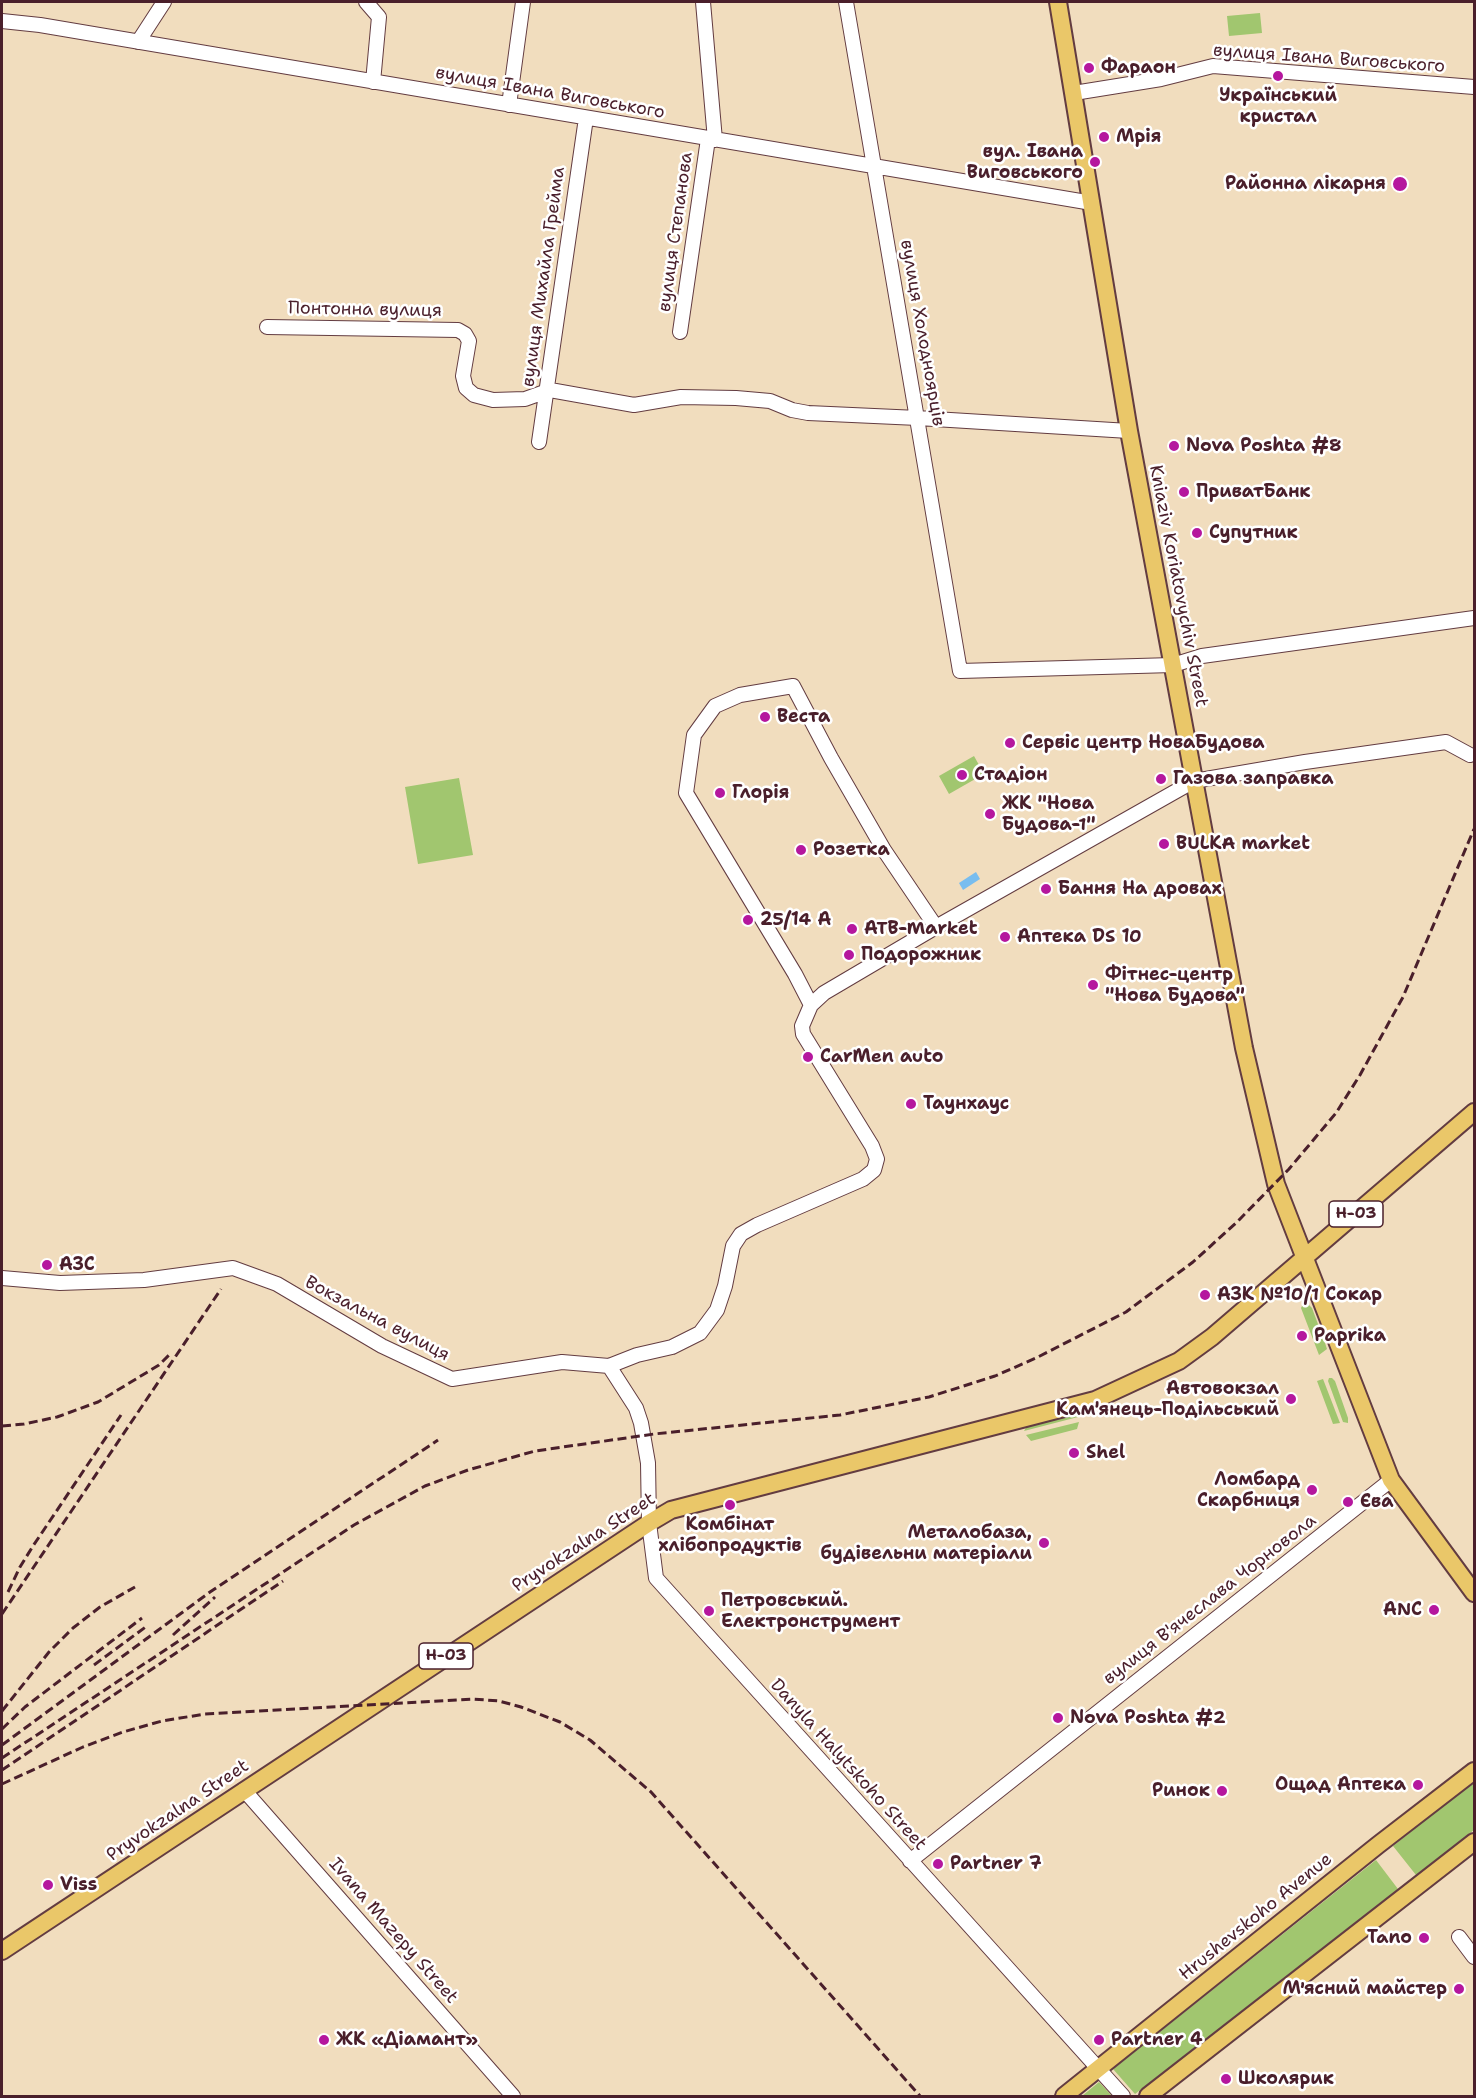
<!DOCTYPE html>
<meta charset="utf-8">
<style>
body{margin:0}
#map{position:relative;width:1476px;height:2098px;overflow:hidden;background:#f1ddbe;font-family:"Shantell Sans",sans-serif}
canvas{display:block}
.frame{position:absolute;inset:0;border:3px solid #4a1f2b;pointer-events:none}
</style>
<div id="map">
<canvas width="1476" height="2098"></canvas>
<div class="frame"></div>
</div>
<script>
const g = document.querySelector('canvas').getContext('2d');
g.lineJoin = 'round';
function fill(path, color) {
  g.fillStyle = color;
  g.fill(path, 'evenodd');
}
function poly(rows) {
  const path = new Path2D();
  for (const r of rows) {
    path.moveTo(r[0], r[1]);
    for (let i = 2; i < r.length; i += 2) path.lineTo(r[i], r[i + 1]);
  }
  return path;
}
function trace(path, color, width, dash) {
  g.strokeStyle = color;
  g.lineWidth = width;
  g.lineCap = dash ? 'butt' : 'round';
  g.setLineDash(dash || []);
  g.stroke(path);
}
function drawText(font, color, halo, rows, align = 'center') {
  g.font = font + ' "Shantell Sans",sans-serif';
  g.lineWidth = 5;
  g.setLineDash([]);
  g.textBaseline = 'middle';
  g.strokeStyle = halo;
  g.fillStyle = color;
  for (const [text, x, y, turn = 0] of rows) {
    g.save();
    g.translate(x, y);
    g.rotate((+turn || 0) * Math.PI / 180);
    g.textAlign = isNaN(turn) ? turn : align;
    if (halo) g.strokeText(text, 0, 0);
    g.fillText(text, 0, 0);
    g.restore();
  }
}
fill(poly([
 [1260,13,1262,33,1229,36,1227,16],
 [974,756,984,774,949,794,939,776],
 [459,778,473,855,418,864,405,787],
 [1303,1304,1308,1304,1312,1308,1325,1343,1327,1349,1319,1355,1301,1308],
 [1329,1378,1332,1378,1335,1381,1348,1418,1348,1423,1343,1422,1328,1381],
 [1323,1379,1340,1423,1333,1424,1317,1381],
 [1072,1415,1078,1417,1024,1431,1027,1426],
 [1079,1422,1077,1429,1031,1441,1026,1435],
 [1474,1781,1474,1830,1416,1875,1393,1846],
 [1376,1860,1398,1889,1135,2094,1113,2069],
 [1099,2082,1112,2096,1082,2096]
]), '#a1c66f');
fill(poly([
 [976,872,980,879,963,890,959,883]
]), '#78bdef');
const minor = poly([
 [366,2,379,17,373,82],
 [703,2,715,140],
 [846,2,960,671,1173,665,1202,656,1474,618],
 [2,21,40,25,1092,203],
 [138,42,164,2],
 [1074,93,1161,79,1213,66,1474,87],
 [509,105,523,2],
 [267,327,458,330,465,334,469,341,463,376,466,388,474,395,493,400,525,399,550,390,634,405,681,397,736,398,770,401,792,410,808,413,918,418,1129,431],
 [680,332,708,139],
 [539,442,586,118],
 [811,1005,795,974,686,793,694,735,715,706,740,695,793,686,831,758,884,850,936,927],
 [2,1278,60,1283,144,1280,233,1268,277,1284,382,1346,452,1379,562,1362,609,1366,636,1408,641,1423,648,1463,649,1523,656,1578,1123,2096],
 [609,1366,637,1355,672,1347,700,1333,717,1310,725,1286,733,1246,741,1234,757,1225,863,1179,874,1170,877,1159,872,1146,803,1034,802,1026,811,1005,824,993,936,927,1194,781,1305,762,1446,742,1470,755],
 [244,1790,513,2096],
 [910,1861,1391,1480],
 [1459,1937,1474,1957]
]);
const major = poly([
 [1058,2,1129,431,1244,1048,1276,1184,1391,1480,1474,1593],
 [2,1951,649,1523,671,1510,1095,1400,1179,1361,1212,1337,1474,1112],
 [1064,2096,1378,1845,1474,1771],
 [1148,2096,1474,1842]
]);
trace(minor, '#633c41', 16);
trace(major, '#633c41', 20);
trace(minor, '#fff', 14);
trace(major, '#eac769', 16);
trace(poly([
 [2,1426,24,1424,57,1417,98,1402,159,1365,169,1355],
 [8,1592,20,1567,33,1546,121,1415],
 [2,1614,221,1289],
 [173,1635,215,1597],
 [94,1665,147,1626],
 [2,1711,49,1652,73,1628,100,1607,135,1587],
 [2,1729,25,1707,142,1618],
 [2,1745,210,1592,438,1440],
 [2,1758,354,1525,425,1486,468,1470,535,1451,654,1434,840,1415,929,1397,995,1376,1036,1358,1126,1312,1193,1262,1237,1222,1289,1169,1336,1113,1360,1075,1403,997,1474,829],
 [2,1770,283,1581],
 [2,1784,83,1747,123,1732,162,1721,205,1714,473,1699,499,1701,521,1707,560,1722,590,1740,651,1792,920,2096]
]), '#4a1f2b', 3, [9, 4.5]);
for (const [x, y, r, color] of [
 [1089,68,6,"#b5179e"],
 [1278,76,6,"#b5179e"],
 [1104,137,6,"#b5179e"],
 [1095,162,6,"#b5179e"],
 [1400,184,8,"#b5179e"],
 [1174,446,6,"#b5179e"],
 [1184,492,6,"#b5179e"],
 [1197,533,6,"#b5179e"],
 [765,717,6,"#b5179e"],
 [1010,743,6,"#b5179e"],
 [962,775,6,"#b5179e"],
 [1161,779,6,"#b5179e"],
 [720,793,6,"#b5179e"],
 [990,814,6,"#b5179e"],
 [1164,844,6,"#b5179e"],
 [801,850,6,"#b5179e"],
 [1046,889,6,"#b5179e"],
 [748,920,6,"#b5179e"],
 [852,929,6,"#b5179e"],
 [1005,937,6,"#b5179e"],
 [849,955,6,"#b5179e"],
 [1093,985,6,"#b5179e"],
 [808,1057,6,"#b5179e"],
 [911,1104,6,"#b5179e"],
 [47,1265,6,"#b5179e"],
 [1205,1295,6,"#b5179e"],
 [1302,1336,6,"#b5179e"],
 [1291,1399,6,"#b5179e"],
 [1074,1453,6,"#b5179e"],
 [1312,1490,6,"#b5179e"],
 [1348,1502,6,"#b5179e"],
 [730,1505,6,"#b5179e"],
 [1044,1543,6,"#b5179e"],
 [1434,1610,6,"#b5179e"],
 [709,1611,6,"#b5179e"],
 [1058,1718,6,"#b5179e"],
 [1418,1785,6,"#b5179e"],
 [1222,1791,6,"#b5179e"],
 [938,1864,6,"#b5179e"],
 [48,1885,6,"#b5179e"],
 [1424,1938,6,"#b5179e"],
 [1459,1989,6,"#b5179e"],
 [324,2040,6,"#b5179e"],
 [1099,2040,6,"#b5179e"],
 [1226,2079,6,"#b5179e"]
]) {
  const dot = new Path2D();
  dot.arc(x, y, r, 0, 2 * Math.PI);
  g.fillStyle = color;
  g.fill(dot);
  trace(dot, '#fff', 2);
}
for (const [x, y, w] of [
 [1356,1214,54],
 [446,1656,54]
]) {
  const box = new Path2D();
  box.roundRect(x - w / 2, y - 13, w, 26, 4.5);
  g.fillStyle = '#fff';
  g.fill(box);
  trace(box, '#4a1f2b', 1.5);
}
drawText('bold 16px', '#4a1f2b', null, [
 ["Н-03",1356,1214],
 ["Н-03",446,1656]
]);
drawText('18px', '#4a1f2b', '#fff', [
 ["вулиця Івана Виговського",1329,59,4],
 ["вулиця Івана Виговського",550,93,10],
 ["вулиця Степанова",676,232,-82],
 ["вулиця Михайла Грейма",544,277,-82],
 ["Понтонна вулиця",365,310,1],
 ["вулиця Холодноярців",922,333,80],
 ["Kniaziv Koriatovychiv Street",1178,586,79],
 ["Вокзальна вулиця",377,1319,28],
 ["Pryvokzalna Street",584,1543,-33],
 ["вулиця В'ячеслава Чорновола",1210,1600,-38],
 ["Danyla Halytskoho Street",848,1765,48],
 ["Pryvokzalna Street",178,1811,-34],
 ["Hrushevskoho Avenue",1256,1917,-39],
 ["Ivana Mazepy Street",393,1931,49]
]);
drawText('bold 18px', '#4a1f2b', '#fff', [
 ["Фараон",1101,68],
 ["Український",1278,96,"center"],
 ["кристал",1278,117,"center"],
 ["Мрія",1116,137],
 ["вул. Івана",1083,152,"right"],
 ["Виговського",1083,173,"right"],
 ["Районна лікарня",1386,184,"right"],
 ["Nova Poshta #8",1186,446],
 ["ПриватБанк",1196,492],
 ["Супутник",1209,533],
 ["Веста",777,717],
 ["Сервіс центр НоваБудова",1022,743],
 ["Стадіон",974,775],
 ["Газова заправка",1173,779],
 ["Глорія",732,793],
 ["ЖК \"Нова",1002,804],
 ["Будова-1\"",1002,825],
 ["BULKA market",1176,844],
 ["Розетка",813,850],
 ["Бання На дровах",1058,889],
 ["25/14 А",760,920],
 ["ATB-Market",864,929],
 ["Аптека DS 10",1017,937],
 ["Подорожник",861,955],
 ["Фітнес-центр",1105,975],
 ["\"Нова Будова\"",1105,996],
 ["CarMen auto",820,1057],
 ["Таунхаус",923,1104],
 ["АЗС",59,1265],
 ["АЗК №10/1 Сокар",1217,1295],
 ["Paprika",1314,1336],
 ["Автовокзал",1279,1389,"right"],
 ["Кам'янець-Подільський",1279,1410,"right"],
 ["Shel",1086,1453],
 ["Ломбард",1300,1480,"right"],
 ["Скарбниця",1300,1501,"right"],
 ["Єва",1360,1502],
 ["Комбінат",730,1525,"center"],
 ["хлібопродуктів",730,1546,"center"],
 ["Металобаза,",1032,1533,"right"],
 ["будівельни матеріали",1032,1554,"right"],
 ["Петровський.",721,1601],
 ["Електронструмент",721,1622],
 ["ANC",1422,1610,"right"],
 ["Nova Poshta #2",1070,1718],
 ["Ощад Аптека",1406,1785,"right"],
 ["Ринок",1210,1791,"right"],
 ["Partner 7",950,1864],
 ["Viss",60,1885],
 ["Tano",1412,1938,"right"],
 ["М'ясний майстер",1447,1989,"right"],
 ["ЖК «Діамант»",336,2040],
 ["Partner 4",1111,2040],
 ["Школярик",1238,2079]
], 'left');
</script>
